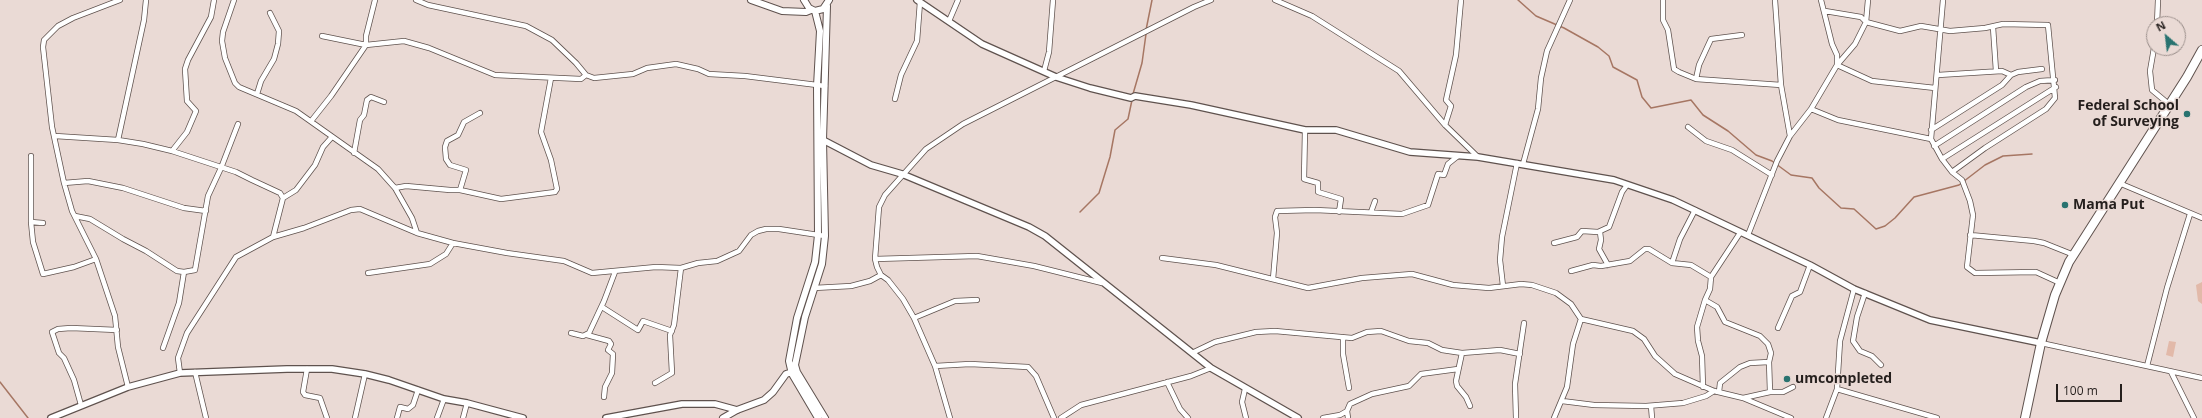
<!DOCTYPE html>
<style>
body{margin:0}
#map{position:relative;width:2202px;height:418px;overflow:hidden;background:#eadad5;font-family:"Open Sans",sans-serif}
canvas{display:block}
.north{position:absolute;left:2146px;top:16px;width:40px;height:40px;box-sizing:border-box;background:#eadad5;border:1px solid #9b8f8b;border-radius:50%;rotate:332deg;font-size:11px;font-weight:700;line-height:16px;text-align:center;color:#251f1d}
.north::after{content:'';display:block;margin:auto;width:14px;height:18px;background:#297370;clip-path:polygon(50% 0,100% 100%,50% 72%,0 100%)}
.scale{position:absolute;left:2056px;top:384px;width:66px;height:18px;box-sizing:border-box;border:2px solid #251f1d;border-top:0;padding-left:5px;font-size:12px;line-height:14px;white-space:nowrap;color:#251f1d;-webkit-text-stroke:3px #eadad5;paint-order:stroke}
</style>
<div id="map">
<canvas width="2202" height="418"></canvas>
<div class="north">N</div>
<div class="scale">100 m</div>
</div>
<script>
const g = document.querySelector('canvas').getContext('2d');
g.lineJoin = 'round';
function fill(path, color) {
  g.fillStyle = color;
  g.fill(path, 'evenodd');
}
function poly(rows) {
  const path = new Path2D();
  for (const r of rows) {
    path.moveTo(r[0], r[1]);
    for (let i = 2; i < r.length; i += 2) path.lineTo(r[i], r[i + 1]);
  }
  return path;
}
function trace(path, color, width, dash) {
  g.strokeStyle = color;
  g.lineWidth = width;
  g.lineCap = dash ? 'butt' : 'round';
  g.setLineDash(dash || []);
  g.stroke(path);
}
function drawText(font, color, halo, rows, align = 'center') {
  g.font = font + ' "Open Sans",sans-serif';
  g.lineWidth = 3;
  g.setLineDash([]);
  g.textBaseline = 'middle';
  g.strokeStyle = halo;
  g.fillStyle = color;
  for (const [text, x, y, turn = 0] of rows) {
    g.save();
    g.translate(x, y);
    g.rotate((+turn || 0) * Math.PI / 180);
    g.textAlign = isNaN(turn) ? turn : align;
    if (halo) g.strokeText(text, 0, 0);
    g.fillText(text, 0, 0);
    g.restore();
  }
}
fill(poly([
 [2202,282,2202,304,2198,301,2196,285],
 [2169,341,2176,342,2173,357,2166,355]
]), '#e2b9a9');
trace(poly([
 [1518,0,1536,16,1564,28,1598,47,1609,56,1613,67,1637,80,1642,97,1651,108,1691,100,1703,115,1728,131,1756,155,1772,161,1791,175,1812,178,1819,188,1841,208,1854,209,1876,229,1885,226,1895,218,1914,197,1959,185,1985,165,2003,156,2032,154],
 [1146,30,1152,0],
 [1133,94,1142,63,1146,34],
 [1080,212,1099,193,1110,157,1115,130,1128,119,1132,100],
 [0,382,28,418]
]), '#a67663', 1.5);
const minor = poly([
 [120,0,73,18,58,26,44,40,43,47,52,127,64,183,72,211,96,259,115,316,118,347,128,387],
 [234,0,223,32,222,41,225,58,235,83,239,87,296,111,378,169,395,188,412,218,417,233],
 [416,0,428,5,526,26,552,40,576,63,586,75,594,78,633,74,647,68,676,64,698,69,709,74,745,76,825,86],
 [1275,0,1312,16,1399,71,1445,125,1478,157],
 [1663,0,1663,20,1668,30,1674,69,1679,72,1696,79,1781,85],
 [1775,0,1781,85,1790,136],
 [1821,0,1832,44,1837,55,1837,65,1872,81,1935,88],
 [1943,0,1931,139,1942,159,1952,172,1962,180,1970,201,1973,215,1967,267,1975,273,2036,272,2060,283],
 [1825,11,1861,17,1866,22,1900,31,1921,26,1950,31,1985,28,2003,24,2048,25,2055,98,2046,109,1985,148,1952,172],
 [949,21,958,0],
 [2157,24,2158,0],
 [1993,27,1996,71],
 [322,36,366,45,404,41,429,48,495,75,581,79,586,75],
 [2154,48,2150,71,2152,90,2170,105],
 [1044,71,1049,52,1053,0],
 [1938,75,2002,71,2011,75],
 [1696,79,1699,65,1711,39,1742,35],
 [257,94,261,81,274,59,278,44,279,31,270,13],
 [895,99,901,75,917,41,920,2],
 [1811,109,1838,120,1931,139],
 [312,120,331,96,366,45,366,36,375,0],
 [1445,125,1451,106,1446,100,1456,55,1461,0],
 [1688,127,1706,141,1732,150,1772,175],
 [1305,130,1304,179,1318,183,1318,192,1341,199,1339,212],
 [1931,130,2002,85,2011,75,2018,72,2042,69],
 [55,136,118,140,143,144,172,151,236,172,252,180,280,193,283,198,273,237],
 [118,140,144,20,146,0],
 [1934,146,2026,87,2040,81,2055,80],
 [172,151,187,132,196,111,187,101,185,69,188,60,211,17,214,0],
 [354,153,360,120,364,115,367,100,371,97,384,102],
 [31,156,31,222,33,242,43,274,74,267,96,259],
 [1942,159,2056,87],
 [1523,164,1538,109,1541,78,1547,51,1570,0],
 [64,183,88,181,123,188,184,208,206,211],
 [2119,183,2202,218],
 [395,188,406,186,450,190,460,190,501,199,555,192,557,189,551,160,541,132,551,78],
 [460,190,466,170,450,165,446,159,445,147,447,141,458,135,464,122,480,113],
 [283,198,296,190,315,165,323,147,331,138],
 [1371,212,1375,201],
 [75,216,90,219,123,239,146,251,177,271,184,272,195,270,208,196,221,168,238,124],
 [31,222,43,223],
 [1600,232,1601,240,1599,249,1608,265],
 [1748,235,1777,161,1790,136,1811,109,1837,65,1855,44,1866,22,1868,0],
 [1970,235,2034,241,2044,243,2074,255],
 [1554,243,1577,237,1582,231,1598,232,1609,227,1622,192,1627,185],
 [1162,258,1216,265,1308,288,1362,278,1412,274,1453,285,1489,288,1521,284,1532,285,1556,293,1571,304,1581,319,1573,344,1567,387,1554,418],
 [875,259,977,256,1034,266,1102,283],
 [1672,263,1680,239,1695,210],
 [1571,271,1593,265,1601,266,1630,261,1645,249,1649,249,1672,263,1691,265,1711,277],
 [368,273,430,264,446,254,453,243],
 [1273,279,1277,233,1275,217,1277,211,1315,210,1402,214,1428,205,1438,174,1444,175,1448,164,1458,156],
 [1503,286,1500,260,1502,237,1517,163],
 [814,288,851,286,870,281,881,275],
 [1865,293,1857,317,1853,341,1860,351,1872,356,1881,365],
 [1705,300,1717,307,1725,322,1760,336,1768,344,1771,353,1769,362,1770,392],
 [602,307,638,330,643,321,672,331],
 [914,318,955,301,977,300],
 [1581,319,1633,331,1644,339,1655,356,1675,374,1714,391,1743,398,1791,418],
 [1778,328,1792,296,1800,292,1810,265],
 [571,333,583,336,589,333,604,301,615,272],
 [587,335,609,341,611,344,608,350,613,354,612,373,605,387,604,397],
 [1343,338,1343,354,1349,388],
 [2041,343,2202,378],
 [163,348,179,303,184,272],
 [1192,353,1215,342,1256,332,1275,331,1352,338,1367,332,1381,331,1409,341,1428,343,1442,350,1462,353,1500,350,1520,354],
 [1462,353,1456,381,1457,386,1466,397,1470,406],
 [935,366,970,364,1028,367,1036,376,1054,418],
 [2147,366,2167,288,2190,214],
 [307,369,303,392,305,395,320,398,327,418],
 [195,372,206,418],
 [2171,372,2194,418],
 [180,373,178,358,187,333,236,257,273,237,304,228,351,210,360,209,417,233,453,243,507,253,564,261,592,273,656,267,681,268,698,263,717,261,739,251,751,235,758,231,766,229,779,229,825,236],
 [1167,382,1180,409,1188,418],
 [655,383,672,373,670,335,674,325,681,268],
 [1703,387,1702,356,1698,341,1697,327,1705,300,1710,289,1711,277,1740,233],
 [1245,389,1242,402,1246,418],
 [1837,389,1937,418],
 [1719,392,1720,383,1740,367,1750,363,1769,362],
 [1743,398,1770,392,1783,392,1793,387],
 [1562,401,1594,405,1646,406,1683,403,1706,396,1714,391],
 [81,405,74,380,64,358,59,353,52,332,58,329,71,328,117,330],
 [1651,406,1652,418],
 [1347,411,1348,418],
 [355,418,365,374],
 [397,418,400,407,408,409,413,405,418,390],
 [437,418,444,399],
 [463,418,467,403],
 [950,418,935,366,914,318,903,299,888,280,881,275,877,267,875,259,879,207,885,195,926,149,963,124,1194,7,1211,0],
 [1061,418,1081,405,1191,376,1211,368],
 [1323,418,1340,415,1347,411,1350,404,1372,394,1409,386,1421,374,1458,369],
 [1516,418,1515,384,1524,323],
 [1826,418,1837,389,1840,341,1854,289]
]);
const tertiary = poly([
 [917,0,982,44,1056,77,1090,88,1131,98,1135,96,1191,105,1305,130,1336,130,1410,152,1478,157,1614,180,1673,200,1810,265,1854,289,1930,320,2041,343],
 [823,140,871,165,902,174,1029,227,1045,236,1211,368,1298,418],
 [51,418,128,387,180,373,287,369,332,369,365,374,389,380,444,399,467,403,523,418],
 [606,418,682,404,715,404,737,410]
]);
const secondary = poly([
 [751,0,782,11,806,12,811,10],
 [804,0,809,8,815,11,823,9,829,0],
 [815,11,820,31,817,86,818,235,815,262,797,318,789,361,792,374,818,418],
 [723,418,737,410,764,400,773,392,786,374,795,371],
 [825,418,797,372,795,365,805,317,822,264,825,236,823,140,827,6]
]);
const trunk = poly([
 [2025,418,2041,343,2055,295,2069,262,2187,77,2202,50]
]);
trace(minor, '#5f524e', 6);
trace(tertiary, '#5f524e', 8);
trace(secondary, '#5f524e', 8);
trace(trunk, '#5f524e', 10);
trace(minor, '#fff', 4.5);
trace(tertiary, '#fff', 5.5);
trace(secondary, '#fff', 6);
trace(trunk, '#fff', 8);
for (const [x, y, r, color] of [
 [2187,114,4,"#297370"],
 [2065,205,4,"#297370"],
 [1787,379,4,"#297370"]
]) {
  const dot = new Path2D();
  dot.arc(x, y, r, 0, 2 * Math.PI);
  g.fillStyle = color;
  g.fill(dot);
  trace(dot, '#eadad5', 1.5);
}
drawText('bold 14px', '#251f1d', '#eadad5', [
 ["Federal School",2179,106,"right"],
 ["of Surveying",2179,122,"right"],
 ["Mama Put",2073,205],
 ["umcompleted",1795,379]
], 'left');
</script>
